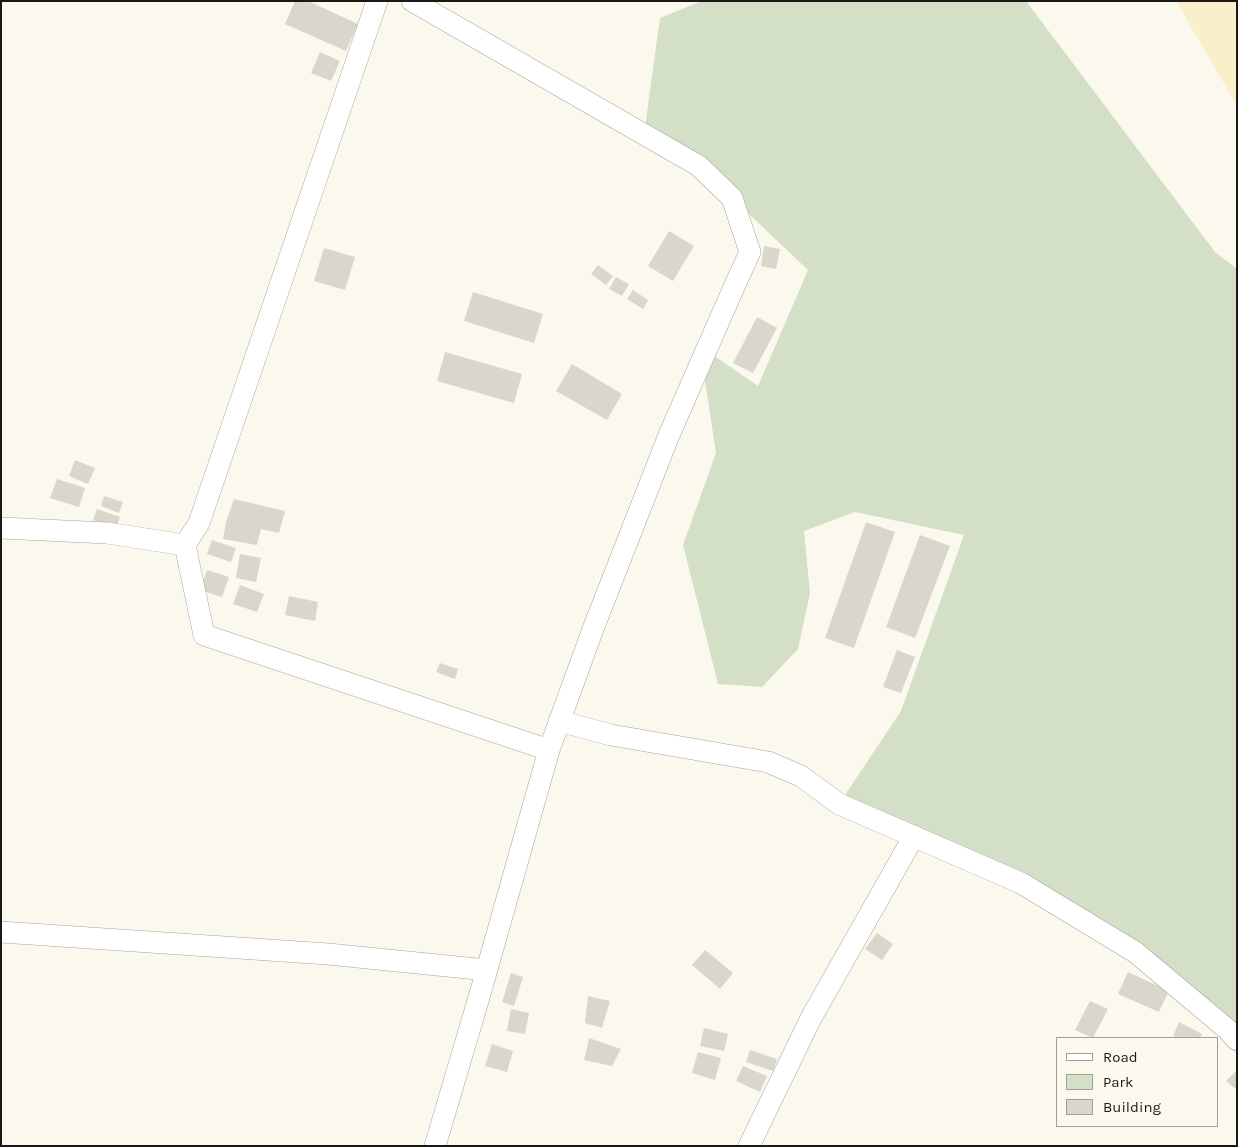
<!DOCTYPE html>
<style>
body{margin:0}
#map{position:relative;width:1238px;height:1147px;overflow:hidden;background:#fbf9ee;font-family:Karla,sans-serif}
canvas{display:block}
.frame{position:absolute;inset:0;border:2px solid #1a1916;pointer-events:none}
.legend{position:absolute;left:1056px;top:1037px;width:162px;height:90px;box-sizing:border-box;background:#fbf9ee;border:1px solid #a19f98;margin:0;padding:6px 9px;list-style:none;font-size:15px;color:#1a1916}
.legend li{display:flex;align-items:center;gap:10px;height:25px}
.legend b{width:25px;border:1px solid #a19f98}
</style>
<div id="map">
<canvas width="1238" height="1147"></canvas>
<div class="frame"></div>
<ul class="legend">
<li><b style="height:6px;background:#fff"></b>Road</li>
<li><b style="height:14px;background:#d3dfc6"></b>Park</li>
<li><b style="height:14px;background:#d9d7cc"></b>Building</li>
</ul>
</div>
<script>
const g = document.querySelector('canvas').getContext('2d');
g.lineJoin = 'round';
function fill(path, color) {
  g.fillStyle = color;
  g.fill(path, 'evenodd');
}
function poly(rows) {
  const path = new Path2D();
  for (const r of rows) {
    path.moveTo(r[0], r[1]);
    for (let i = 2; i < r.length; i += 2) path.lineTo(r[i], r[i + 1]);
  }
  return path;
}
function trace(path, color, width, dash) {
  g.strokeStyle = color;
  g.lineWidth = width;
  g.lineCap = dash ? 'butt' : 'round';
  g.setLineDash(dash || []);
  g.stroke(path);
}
fill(poly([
 [702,1,1026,1,1215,252,1237,269,1237,1040,1227,1029,1021,883,839,804,901,711,964,535,855,512,804,531,810,593,798,649,762,687,718,684,683,545,716,453,705,381,706,350,758,386,808,270,732,198,644,134,660,18]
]), '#d3dfc6');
fill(poly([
 [1176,1,1237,1,1237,106]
]), '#f9efc9');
fill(poly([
 [295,1,308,1,358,24,346,51,285,24],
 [320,52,340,61,331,81,311,73],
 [669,231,694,246,673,281,648,266],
 [764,246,780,249,776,269,761,266],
 [324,248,355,257,345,290,314,281],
 [598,265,613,276,606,285,591,274],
 [616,277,629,284,622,296,609,289],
 [633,290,648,300,643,309,627,299],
 [473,292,543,314,534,343,464,321],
 [757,317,777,328,753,373,733,363],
 [445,352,522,374,514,403,437,381],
 [572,364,622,394,607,420,556,391],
 [75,460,95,468,88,484,69,476],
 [57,479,85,488,79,507,50,498],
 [104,496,123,502,119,513,101,506],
 [234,499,285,511,279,533,261,529,257,545,223,539,226,522],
 [97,509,120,517,116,528,93,520],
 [866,522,895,532,854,648,825,638],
 [920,535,950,546,915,638,886,627],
 [212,540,236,548,231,562,207,554],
 [240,554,261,558,256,582,236,578],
 [207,570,229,577,222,597,200,590],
 [240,585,264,594,257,612,233,604],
 [289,596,318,602,315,621,285,615],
 [897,650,915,657,901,693,883,687],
 [440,663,458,669,455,679,436,672],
 [877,933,893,944,882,960,865,949],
 [705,950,733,973,720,989,692,965],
 [1128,972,1169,991,1159,1012,1118,994],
 [511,973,523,977,514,1006,502,1002],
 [588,996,610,1001,602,1028,585,1023],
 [1090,1001,1108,1009,1093,1038,1075,1030],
 [511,1009,529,1013,525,1034,507,1031],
 [1179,1022,1202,1034,1200,1038,1177,1038,1173,1036],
 [704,1028,728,1034,724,1051,700,1046],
 [589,1038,621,1049,612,1066,584,1060],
 [492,1044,513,1051,507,1072,485,1066],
 [750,1050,777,1059,773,1071,746,1062],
 [698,1052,721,1058,715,1080,692,1073],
 [743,1066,767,1076,760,1092,736,1081],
 [1237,1070,1237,1090,1226,1081]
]), '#d9d7cc');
const minor = poly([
 [412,1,699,166,732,198,750,252,734,287,669,435,593,629,549,750,480,994,435,1146],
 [1,528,107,533,185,545,204,635,549,750],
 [185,545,199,523,377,1],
 [559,721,611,735,768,762,801,776,839,804,1021,883,1135,952,1227,1029,1237,1040],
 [1,932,328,954,487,970],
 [749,1146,811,1018,914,836]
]);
trace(minor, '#a6a49a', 22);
trace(minor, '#fff', 21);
</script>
